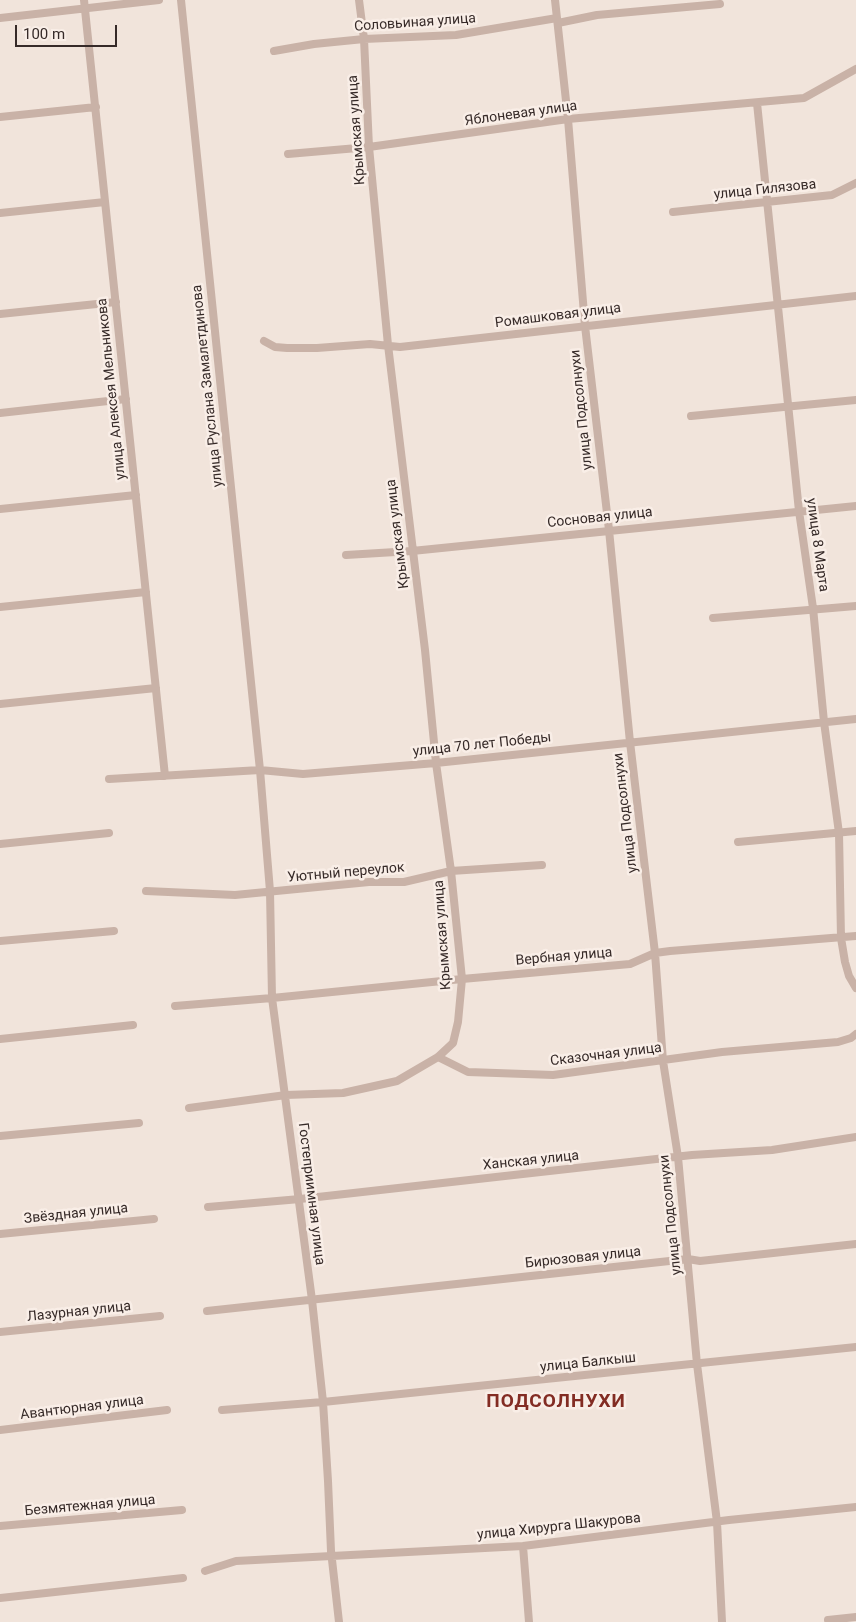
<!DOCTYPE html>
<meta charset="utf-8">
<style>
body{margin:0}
#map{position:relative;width:856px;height:1622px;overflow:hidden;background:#f1e4db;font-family:Roboto,sans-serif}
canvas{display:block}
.scale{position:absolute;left:15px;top:25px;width:102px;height:22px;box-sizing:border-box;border:2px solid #362a28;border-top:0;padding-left:6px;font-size:15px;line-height:18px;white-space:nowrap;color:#362a28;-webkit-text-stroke:4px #f9eee7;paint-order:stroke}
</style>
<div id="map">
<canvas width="856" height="1622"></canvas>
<div class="scale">100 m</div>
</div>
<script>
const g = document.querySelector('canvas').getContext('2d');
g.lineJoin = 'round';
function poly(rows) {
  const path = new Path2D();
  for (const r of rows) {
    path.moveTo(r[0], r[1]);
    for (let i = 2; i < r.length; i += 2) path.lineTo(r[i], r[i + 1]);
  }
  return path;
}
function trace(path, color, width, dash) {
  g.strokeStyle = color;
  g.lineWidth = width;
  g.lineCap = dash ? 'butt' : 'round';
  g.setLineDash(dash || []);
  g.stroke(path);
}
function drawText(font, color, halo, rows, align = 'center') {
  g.font = font + ' Roboto,sans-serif';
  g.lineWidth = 5;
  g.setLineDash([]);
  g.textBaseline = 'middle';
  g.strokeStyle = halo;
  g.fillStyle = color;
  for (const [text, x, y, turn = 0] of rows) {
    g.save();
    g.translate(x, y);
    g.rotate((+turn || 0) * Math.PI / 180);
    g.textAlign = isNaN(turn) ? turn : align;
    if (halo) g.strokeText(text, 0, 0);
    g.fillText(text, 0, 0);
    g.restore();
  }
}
trace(poly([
 [84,0,165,776],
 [181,0,260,770,270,891,272,998,312,1300,323,1402,328,1481,331,1551,339,1622],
 [555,0,568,119,585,326,609,530,630,742,655,953,663,1061,678,1157,697,1364,717,1522,722,1622],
 [0,18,159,0],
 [558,23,597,15,720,4],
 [274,51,314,44,364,39,456,35,557,18],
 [757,103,799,511,813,608,824,722,839,833,841,938,845,962,849,976,856,988],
 [0,117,96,107],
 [288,154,369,147,568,119,804,98,856,69],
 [673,212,832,195,856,183],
 [0,213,105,202],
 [0,314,116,302],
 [264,341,275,347,287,348,317,348,370,344,400,347,856,296],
 [0,413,126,399],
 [691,416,856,400],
 [0,509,136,495],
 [346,555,412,551,856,506],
 [0,607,146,592],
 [713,618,856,606],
 [0,704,156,688],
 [109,779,260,770,303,774,436,763,856,719],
 [738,842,856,831],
 [0,844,109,833],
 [146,891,235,895,369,882,404,882,451,871,542,865],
 [0,941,114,931],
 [175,1006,272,998,462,979,630,964,655,953,670,951,856,936],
 [0,1039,133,1025],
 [438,1057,468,1072,553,1075,722,1052,838,1042,851,1038,856,1034],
 [189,1108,286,1095,343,1093,397,1081,438,1057,453,1043,458,1022,462,979,451,871,436,763,425,650,388,345,369,147,364,39,359,0],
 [0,1136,139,1123],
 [208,1207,300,1199,692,1155,772,1150,856,1137],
 [0,1234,154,1219],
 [207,1311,688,1259,700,1261,856,1244],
 [0,1332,160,1316],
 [222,1410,323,1402,856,1347],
 [0,1430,167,1410],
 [0,1526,182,1510],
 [523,1546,529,1622],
 [205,1571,236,1561,523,1546,729,1520,856,1507],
 [0,1598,183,1578],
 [828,1620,856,1617]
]), '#c9b2a7', 8);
drawText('14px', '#362a28', '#f9eee7', [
 ["Соловьиная улица",415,23,-4],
 ["Яблоневая улица",521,114,-8],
 ["Крымская улица",357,130,-94],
 ["улица Гилязова",765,190,-6],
 ["Ромашковая улица",558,316,-7],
 ["улица Руслана Замалетдинова",208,386,-96],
 ["улица Алексея Мельникова",112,389,-96],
 ["улица Подсолнухи",582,410,-96],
 ["Сосновая улица",600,518,-6],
 ["Крымская улица",398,534,-97],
 ["улица 8 Марта",817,545,82],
 ["улица 70 лет Победы",482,745,-6],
 ["улица Подсолнухи",626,813,-97],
 ["Уютный переулок",346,873,-5],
 ["Крымская улица",443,935,-94],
 ["Вербная улица",564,957,-5],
 ["Сказочная улица",606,1055,-7],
 ["Ханская улица",531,1161,-6],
 ["Гостеприимная улица",311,1194,83],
 ["Звёздная улица",76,1214,-6],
 ["улица Подсолнухи",671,1215,-96],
 ["Бирюзовая улица",583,1258,-6],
 ["Лазурная улица",79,1312,-6],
 ["улица Балкыш",588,1363,-6],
 ["Авантюрная улица",82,1408,-7],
 ["Безмятежная улица",90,1506,-5],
 ["улица Хирурга Шакурова",559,1527,-6]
]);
g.letterSpacing = '1px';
drawText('bold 19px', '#832c23', '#f9eee7', [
 ["ПОДСОЛНУХИ",556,1402]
]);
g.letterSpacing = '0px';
</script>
